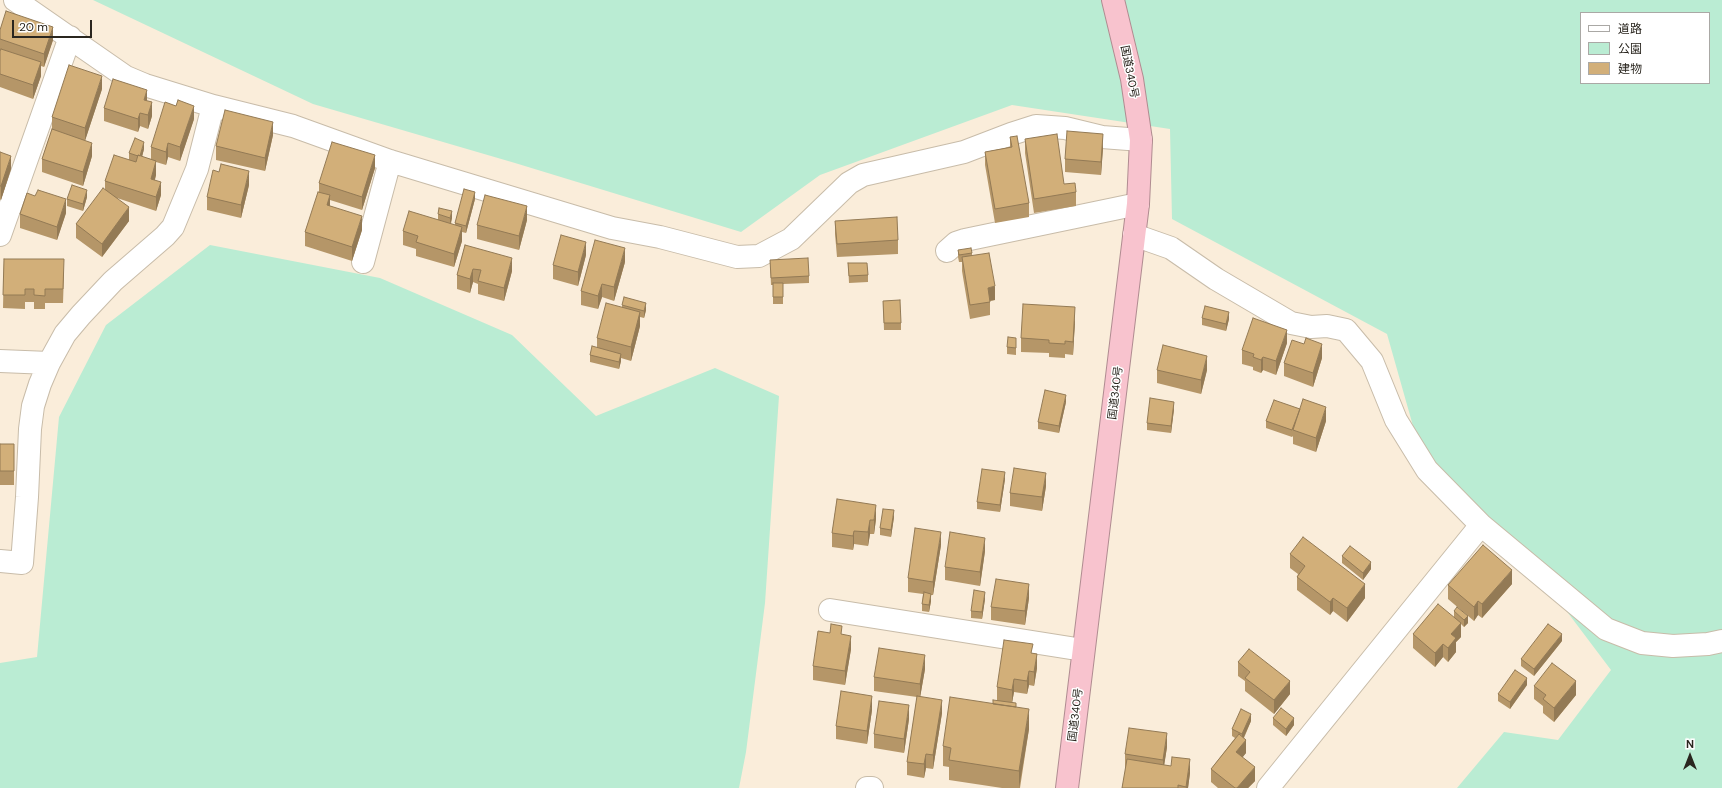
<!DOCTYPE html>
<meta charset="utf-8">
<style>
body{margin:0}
#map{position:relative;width:1722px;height:788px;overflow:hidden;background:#faedda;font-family:"DM Sans","Noto Sans JP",sans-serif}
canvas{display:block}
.legend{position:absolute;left:1580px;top:12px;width:130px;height:72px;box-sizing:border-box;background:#fff;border:1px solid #aaa8a5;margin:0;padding:5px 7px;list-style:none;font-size:12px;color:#2a261f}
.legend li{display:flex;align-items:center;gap:8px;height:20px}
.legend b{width:20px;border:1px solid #aaa8a5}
.north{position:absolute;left:1670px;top:736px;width:40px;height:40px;-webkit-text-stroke:3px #fff;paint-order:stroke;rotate:0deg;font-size:11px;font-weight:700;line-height:16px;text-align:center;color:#2a261f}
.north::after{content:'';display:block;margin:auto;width:14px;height:18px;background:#2a261f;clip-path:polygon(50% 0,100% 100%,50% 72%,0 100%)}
.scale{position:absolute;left:12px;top:20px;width:80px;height:18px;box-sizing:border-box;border:2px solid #2a261f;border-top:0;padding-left:5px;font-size:12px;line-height:14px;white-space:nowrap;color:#2a261f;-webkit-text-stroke:3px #fff;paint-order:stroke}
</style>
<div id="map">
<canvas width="1722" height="788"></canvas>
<ul class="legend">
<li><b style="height:5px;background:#fff"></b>道路</li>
<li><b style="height:11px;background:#baecd3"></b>公園</li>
<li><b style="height:11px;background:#d2af79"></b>建物</li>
</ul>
<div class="north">N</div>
<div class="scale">20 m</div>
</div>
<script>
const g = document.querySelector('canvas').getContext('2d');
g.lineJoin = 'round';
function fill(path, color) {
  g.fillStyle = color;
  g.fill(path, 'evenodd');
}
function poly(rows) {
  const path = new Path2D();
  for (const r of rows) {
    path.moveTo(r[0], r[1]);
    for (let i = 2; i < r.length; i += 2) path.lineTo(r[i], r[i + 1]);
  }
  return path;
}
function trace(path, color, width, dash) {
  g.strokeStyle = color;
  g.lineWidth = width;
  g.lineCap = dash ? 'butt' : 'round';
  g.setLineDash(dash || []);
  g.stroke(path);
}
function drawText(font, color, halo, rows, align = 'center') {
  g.font = font + ' "DM Sans","Noto Sans JP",sans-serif';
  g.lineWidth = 3;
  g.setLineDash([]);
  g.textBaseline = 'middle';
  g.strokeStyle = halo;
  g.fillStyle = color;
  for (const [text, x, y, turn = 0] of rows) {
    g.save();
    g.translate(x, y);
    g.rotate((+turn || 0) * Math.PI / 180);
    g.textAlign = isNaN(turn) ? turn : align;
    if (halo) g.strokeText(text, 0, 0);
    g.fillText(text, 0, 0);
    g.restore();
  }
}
fill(poly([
 [93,0,1722,0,1722,788,1457,788,1504,732,1558,740,1611,670,1559,601,1430,486,1387,334,1172,219,1170,129,1012,105,820,175,741,232,515,163,313,104],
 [1581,13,1709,13,1709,83,1581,83],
 [210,245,380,278,512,335,596,416,715,368,779,396,765,603,746,752,739,788,0,788,0,663,37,657,59,417,106,325]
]), '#baecd3');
const street = poly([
 [15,0,126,77,145,85,213,106,293,126,390,161,612,228,660,237,737,257,759,256,791,239,849,183,863,175,964,152,1011,134,1036,126,1065,128,1102,137,1141,140],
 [0,235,70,37],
 [1134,235,1171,248,1216,279,1291,323,1311,327,1327,326,1346,330,1372,361,1396,420,1427,470,1481,525,1606,629,1642,643,1673,646,1708,644,1722,641],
 [947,251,956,243,965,240,1138,204],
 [363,262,390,161],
 [0,361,49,363],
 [0,561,22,563,27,497,30,429,33,406,40,384,49,363,65,334,81,315,113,281,165,236,173,227,197,169,213,106],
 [830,610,1083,650],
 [867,788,872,788],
 [1268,788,1481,525]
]);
const highway = poly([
 [1067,788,1138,204,1141,140,1132,79,1113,0]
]);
trace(street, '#c8bca9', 24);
trace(highway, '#b08c91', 24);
trace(street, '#fff', 22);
trace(highway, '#f8c3ce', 22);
fill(poly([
 [0,30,53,40,44,67,41,66,41,76,33,99,0,87],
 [102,89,85,140,92,156,83,186,42,172,42,159,52,129,52,117],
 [147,101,152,116,148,129,140,126,138,132,104,121,104,108],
 [194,119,180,161,168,157,166,165,156,162,156,175,155,180,161,195,156,211,117,198,129,221,102,257,76,238,76,224,105,190,105,181,129,160,129,153,144,149,142,157,151,159,151,147],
 [273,135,265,171,216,160,216,146],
 [1010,137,1029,203,1029,217,995,223,985,165,985,152,1010,147],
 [1025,139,1064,184,1076,192,1076,206,1034,213,1025,153],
 [1103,148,1101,175,1065,172,1065,159],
 [0,152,11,169,1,200,0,199],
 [375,168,362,210,330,200,330,206,362,230,352,261,305,246,305,232,319,192,319,183],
 [249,185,241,218,207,210,207,197],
 [35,196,66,213,57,240,20,228,20,214],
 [87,197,83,211,67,206,67,199],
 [475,199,466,233,462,232,462,241,454,267,416,256,416,249,403,245,403,231,438,220,438,214,452,218,451,224,455,225,455,223],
 [527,220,519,250,477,239,477,225],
 [835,221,898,240,898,254,837,257,835,234],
 [465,245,512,271,504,301,478,294,478,284,473,282,470,293,457,289,457,275],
 [958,250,972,253,972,256,995,300,990,301,990,315,970,319,962,271,962,262,959,262,958,257],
 [586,255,578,286,553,279,553,265],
 [4,259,64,273,63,303,45,303,45,309,34,309,34,302,25,302,25,309,3,308],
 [770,260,809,276,809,283,783,284,783,304,773,304,773,285,771,285],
 [625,262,614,301,602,297,598,309,581,305,581,291],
 [848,263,868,275,868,282,849,283],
 [883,301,901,323,901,330,884,330],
 [622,305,646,310,644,318,640,317,640,326,631,361,621,358,621,361,619,369,590,362,590,355,597,348,597,338,622,307],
 [1202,318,1229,319,1226,331,1202,325],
 [1075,321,1073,355,1065,354,1065,358,1049,357,1049,353,1021,352,1021,338],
 [1287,343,1276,375,1263,370,1261,373,1253,370,1253,367,1242,364,1242,350],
 [1016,345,1016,355,1007,354,1007,347],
 [1322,358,1313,387,1284,376,1284,363],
 [1157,370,1207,370,1201,394,1157,383],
 [1066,402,1059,433,1038,429,1038,422],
 [1174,409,1171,433,1147,430,1147,423],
 [1266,421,1326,421,1316,452,1293,444,1293,436,1292,437,1266,428],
 [0,444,14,458,14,485,0,485],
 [1005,479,1000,512,977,509,977,502],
 [1046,486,1042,511,1010,506,1010,493],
 [837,499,876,519,874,534,870,534,868,546,854,544,853,550,832,547,832,533],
 [894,517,891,537,880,535,880,528],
 [941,545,933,595,931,595,931,601,929,612,922,611,922,604,923,594,908,592,908,578],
 [985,551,980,586,945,580,945,567],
 [1290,554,1365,598,1347,622,1333,611,1330,615,1297,590,1297,577,1298,574,1290,568],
 [1342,556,1371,569,1363,580,1342,563],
 [1512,584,1482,618,1478,615,1474,621,1448,599,1448,585],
 [1029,598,1025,625,991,620,991,607],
 [985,599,982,619,971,618,971,611],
 [1454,611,1468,623,1464,627,1461,624,1461,637,1456,642,1456,652,1448,662,1443,657,1435,667,1413,648,1413,634,1454,617],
 [842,634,851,649,845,685,813,680,813,666],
 [1562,641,1534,676,1521,666,1521,659],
 [1033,654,1037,668,1034,686,1029,685,1027,694,1014,692,1012,703,1016,707,1029,729,1020,788,1002,788,949,780,949,767,943,766,943,746,997,700,997,687],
 [1238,662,1290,694,1274,714,1245,691,1245,681,1238,676],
 [925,669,920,697,942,713,933,769,926,768,924,778,907,775,907,762,917,697,874,691,874,677],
 [1527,685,1510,709,1498,701,1498,694],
 [1534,686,1576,695,1554,722,1543,713,1543,706,1534,699],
 [872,710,867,744,836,739,836,726],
 [1273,718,1294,725,1286,736,1273,725],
 [909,719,904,753,874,748,874,734],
 [1251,721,1244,738,1246,753,1242,757,1255,781,1248,788,1218,788,1211,782,1211,769,1235,738,1232,736,1232,729],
 [1167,747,1164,765,1190,773,1188,788,1122,788,1126,768,1125,768,1125,754]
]), '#b59668');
fill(poly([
 [53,27,53,40,44,67,44,54],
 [41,62,41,76,33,99,33,85],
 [102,76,102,89,85,141,85,128],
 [147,90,147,104,144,100],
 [152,102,152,116,148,129,148,115],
 [194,106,194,119,180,161,180,147],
 [140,113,140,126,138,132,138,119],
 [273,122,273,135,265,171,265,158],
 [1103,134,1103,148,1101,175,1101,162],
 [144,142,144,149,140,164,140,157],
 [92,143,92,156,83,186,83,172],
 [168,143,168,157,166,165,166,152],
 [375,155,375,168,362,210,362,197],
 [11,156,11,169,1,200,1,186],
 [156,161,156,175,151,192,151,179],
 [249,171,249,185,241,218,241,205],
 [161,182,161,195,156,211,156,197],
 [87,190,87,197,83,211,83,204],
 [475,192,475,199,466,233,466,226],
 [330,195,330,209,327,205],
 [66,199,66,213,57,240,57,227],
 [527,206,527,220,519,250,519,236],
 [129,207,129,221,102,257,102,244],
 [452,211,452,218,450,225,450,218],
 [362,216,362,230,352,261,352,247],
 [462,227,462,241,454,267,454,254],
 [586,242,586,255,578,286,578,272],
 [625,248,625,262,614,301,614,287],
 [512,258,512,271,504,301,504,288],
 [473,269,473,282,470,293,470,279],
 [602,284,602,297,598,309,598,296],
 [995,286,995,300,988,301,988,288],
 [646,303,646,310,644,318,644,311],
 [1075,307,1075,321,1073,355,1073,342],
 [640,312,640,326,631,361,631,347],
 [1229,312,1229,319,1226,331,1226,324],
 [1287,330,1287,343,1276,375,1276,361],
 [1322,344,1322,358,1313,387,1313,373],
 [621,354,621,361,619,369,619,362],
 [1207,356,1207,370,1201,394,1201,380],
 [1263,357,1263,370,1261,373,1261,360],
 [1066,395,1066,402,1059,433,1059,426],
 [1174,402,1174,409,1171,433,1171,426],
 [1326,407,1326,421,1316,452,1316,438],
 [1005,472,1005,479,1000,512,1000,505],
 [1046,473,1046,486,1042,511,1042,497],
 [876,505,876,519,874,534,874,520],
 [894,510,894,517,891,537,891,530],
 [870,520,870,534,868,546,868,532],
 [854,531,854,544,853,550,853,536],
 [941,532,941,545,933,595,933,582],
 [985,538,985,551,980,586,980,572],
 [1371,562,1371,569,1363,580,1363,573],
 [1512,570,1512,584,1482,618,1482,604],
 [1029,584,1029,598,1025,625,1025,611],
 [1365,584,1365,598,1347,622,1347,608],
 [985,592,985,599,982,619,982,612],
 [931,594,931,601,929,612,929,605],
 [1333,598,1333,611,1330,615,1330,602],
 [1478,601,1478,615,1474,621,1474,607],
 [1468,616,1468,623,1464,627,1464,620],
 [1461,623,1461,637,1456,642,1456,652,1448,662,1448,648,1451,634],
 [1562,634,1562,641,1534,676,1534,669],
 [851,636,851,649,845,685,845,671],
 [1443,644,1443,657,1435,667,1435,653],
 [1037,654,1037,668,1034,686,1034,672],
 [925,655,925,669,920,698,920,684],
 [1029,671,1029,685,1027,694,1027,681],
 [1527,678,1527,685,1510,709,1510,702],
 [1014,679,1014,692,1012,703,1012,690],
 [1290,681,1290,694,1274,714,1274,700],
 [1576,681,1576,695,1554,722,1554,708],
 [872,696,872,710,867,744,867,731],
 [942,700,942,713,933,769,933,755],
 [909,705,909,719,904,753,904,739],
 [1029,709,1029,729,1019,788,1019,771],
 [1251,714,1251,721,1242,741,1242,734],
 [1294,718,1294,725,1286,736,1286,729],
 [1167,733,1167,747,1163,773,1163,760],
 [1246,740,1246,753,1236,766,1236,752],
 [926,754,926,768,924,778,924,764],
 [1190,759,1190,773,1188,788,1186,788],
 [1255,767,1255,781,1248,788,1237,788]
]), '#937a55');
const building = poly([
 [6,11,53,27,44,54,0,39,0,30,6,11],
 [1,49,41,62,33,85,0,74,0,51,1,49],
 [69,65,102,76,85,128,52,117,69,65],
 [113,79,147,90,144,100,152,102,148,115,140,113,138,119,104,108,113,79],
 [178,100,194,106,180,147,168,143,166,152,151,147,165,102,176,106,178,100],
 [225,110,273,122,265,158,216,146,225,110],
 [52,129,92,143,83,172,42,159,52,129],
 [1067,131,1103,134,1101,162,1065,159,1067,131],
 [1057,134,1064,184,1075,183,1076,192,1034,199,1025,139,1057,134],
 [1017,136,1029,203,995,209,985,152,1012,147,1010,137,1017,136],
 [135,138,144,142,140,156,138,155,138,156,129,153,135,138],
 [332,142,375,155,362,197,319,183,332,142],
 [0,152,11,156,1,186,0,186,0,152],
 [114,155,136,162,138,155,156,161,151,179,161,182,156,197,105,181,114,155],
 [221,164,249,171,241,205,207,197,213,170,219,172,221,164],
 [72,185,87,190,83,204,67,199,72,185],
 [103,188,129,207,102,244,76,224,103,188],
 [464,189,475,192,466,226,455,223,464,189],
 [38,190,66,199,57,227,20,214,27,193,35,196,38,190],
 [318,192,330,195,327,205,362,216,352,247,305,232,318,192],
 [485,195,527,206,519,236,477,225,485,195],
 [439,208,452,211,450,218,438,214,439,208],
 [409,211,462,227,454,254,416,242,418,236,403,231,409,211],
 [897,217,898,240,837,244,835,221,897,217],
 [561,235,586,242,578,272,553,265,561,235],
 [595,240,625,248,614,287,602,284,598,296,581,291,595,240],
 [465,245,512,258,504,288,478,281,481,270,473,269,470,279,457,275,465,245],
 [971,248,972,253,959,255,958,250,971,248],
 [989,253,995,286,988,288,990,302,970,305,962,257,989,253],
 [808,258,809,276,771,278,770,260,808,258],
 [4,259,64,259,63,289,45,289,45,296,34,295,34,289,25,289,25,295,3,295,4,259],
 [848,263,867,263,868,275,849,276,848,263],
 [773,283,783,283,783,297,773,297,773,283],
 [624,297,646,303,644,311,622,305,624,297],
 [900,300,901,323,884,323,883,301,900,300],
 [606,303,640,312,631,347,597,338,606,303],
 [1023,304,1075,307,1073,342,1065,341,1065,344,1049,343,1049,340,1021,338,1023,304],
 [1205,306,1229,312,1226,324,1202,318,1205,306],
 [1253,318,1287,330,1276,361,1263,357,1261,360,1253,357,1254,354,1242,350,1253,318],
 [1008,337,1016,338,1016,348,1007,347,1008,337],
 [1306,338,1322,344,1313,373,1284,363,1292,340,1304,344,1306,338],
 [1163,345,1207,356,1201,380,1157,370,1163,345],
 [592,346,621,354,619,362,590,355,592,346],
 [1045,390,1066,395,1059,426,1038,422,1045,390],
 [1150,398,1174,402,1171,426,1147,423,1150,398],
 [1303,399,1326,407,1316,438,1293,430,1303,399],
 [1274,400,1300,409,1292,430,1266,421,1274,400],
 [0,444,14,444,14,471,0,471,0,444],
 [1014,468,1046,473,1042,497,1010,493,1014,468],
 [982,469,1005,472,1000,505,977,502,982,469],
 [837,499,876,505,874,520,870,520,868,532,854,531,853,536,832,533,837,499],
 [883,509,894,510,891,530,880,528,883,509],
 [915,528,941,532,933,582,908,578,915,528],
 [950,532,985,538,980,572,945,567,950,532],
 [1303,537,1365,584,1347,608,1333,598,1330,602,1297,577,1305,566,1290,554,1303,537],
 [1483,545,1512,570,1482,604,1478,601,1474,607,1448,585,1483,545],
 [1350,546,1371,562,1363,573,1342,556,1350,546],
 [996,579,1029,584,1025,611,991,607,996,579],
 [974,590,985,592,982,612,971,611,974,590],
 [924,592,931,594,929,605,922,604,924,592],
 [1438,604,1461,623,1451,634,1456,638,1448,648,1443,644,1435,653,1413,634,1438,604],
 [1457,607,1468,616,1464,620,1454,611,1457,607],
 [831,624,842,626,841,634,851,636,845,671,813,666,818,631,830,633,831,624],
 [1548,624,1562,634,1534,669,1521,659,1548,624],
 [1004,640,1033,644,1031,653,1037,654,1034,672,1029,671,1027,681,1014,679,1012,690,997,687,1004,640],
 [879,648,925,655,920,684,874,677,879,648],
 [1249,649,1290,681,1274,700,1245,678,1250,672,1238,662,1249,649],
 [1552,663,1576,681,1554,708,1543,699,1546,695,1534,686,1552,663],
 [1515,670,1527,678,1510,702,1498,694,1515,670],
 [841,691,872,696,867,731,836,726,841,691],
 [917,696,942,700,933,755,926,754,924,764,907,762,917,696],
 [950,697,1029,709,1019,771,949,760,951,748,943,746,950,697],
 [993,700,1016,703,1016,707,993,704,993,700],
 [879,701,909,705,904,739,874,734,879,701],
 [1281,708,1294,718,1286,729,1273,718,1281,708],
 [1241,709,1251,714,1242,734,1232,729,1241,709],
 [1129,728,1167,733,1163,760,1125,754,1129,728],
 [1239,734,1246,740,1236,752,1255,767,1237,788,1235,788,1211,769,1239,734],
 [1172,757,1190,759,1186,787,1178,785,1178,788,1122,788,1127,759,1171,766,1172,757]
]);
fill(building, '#d2af79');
trace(building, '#937a55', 1);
drawText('11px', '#2a261f', '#fff', [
 ["国道340号",1129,72,79],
 ["国道340号",1116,393,-83],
 ["国道340号",1076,715,-83]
]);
</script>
